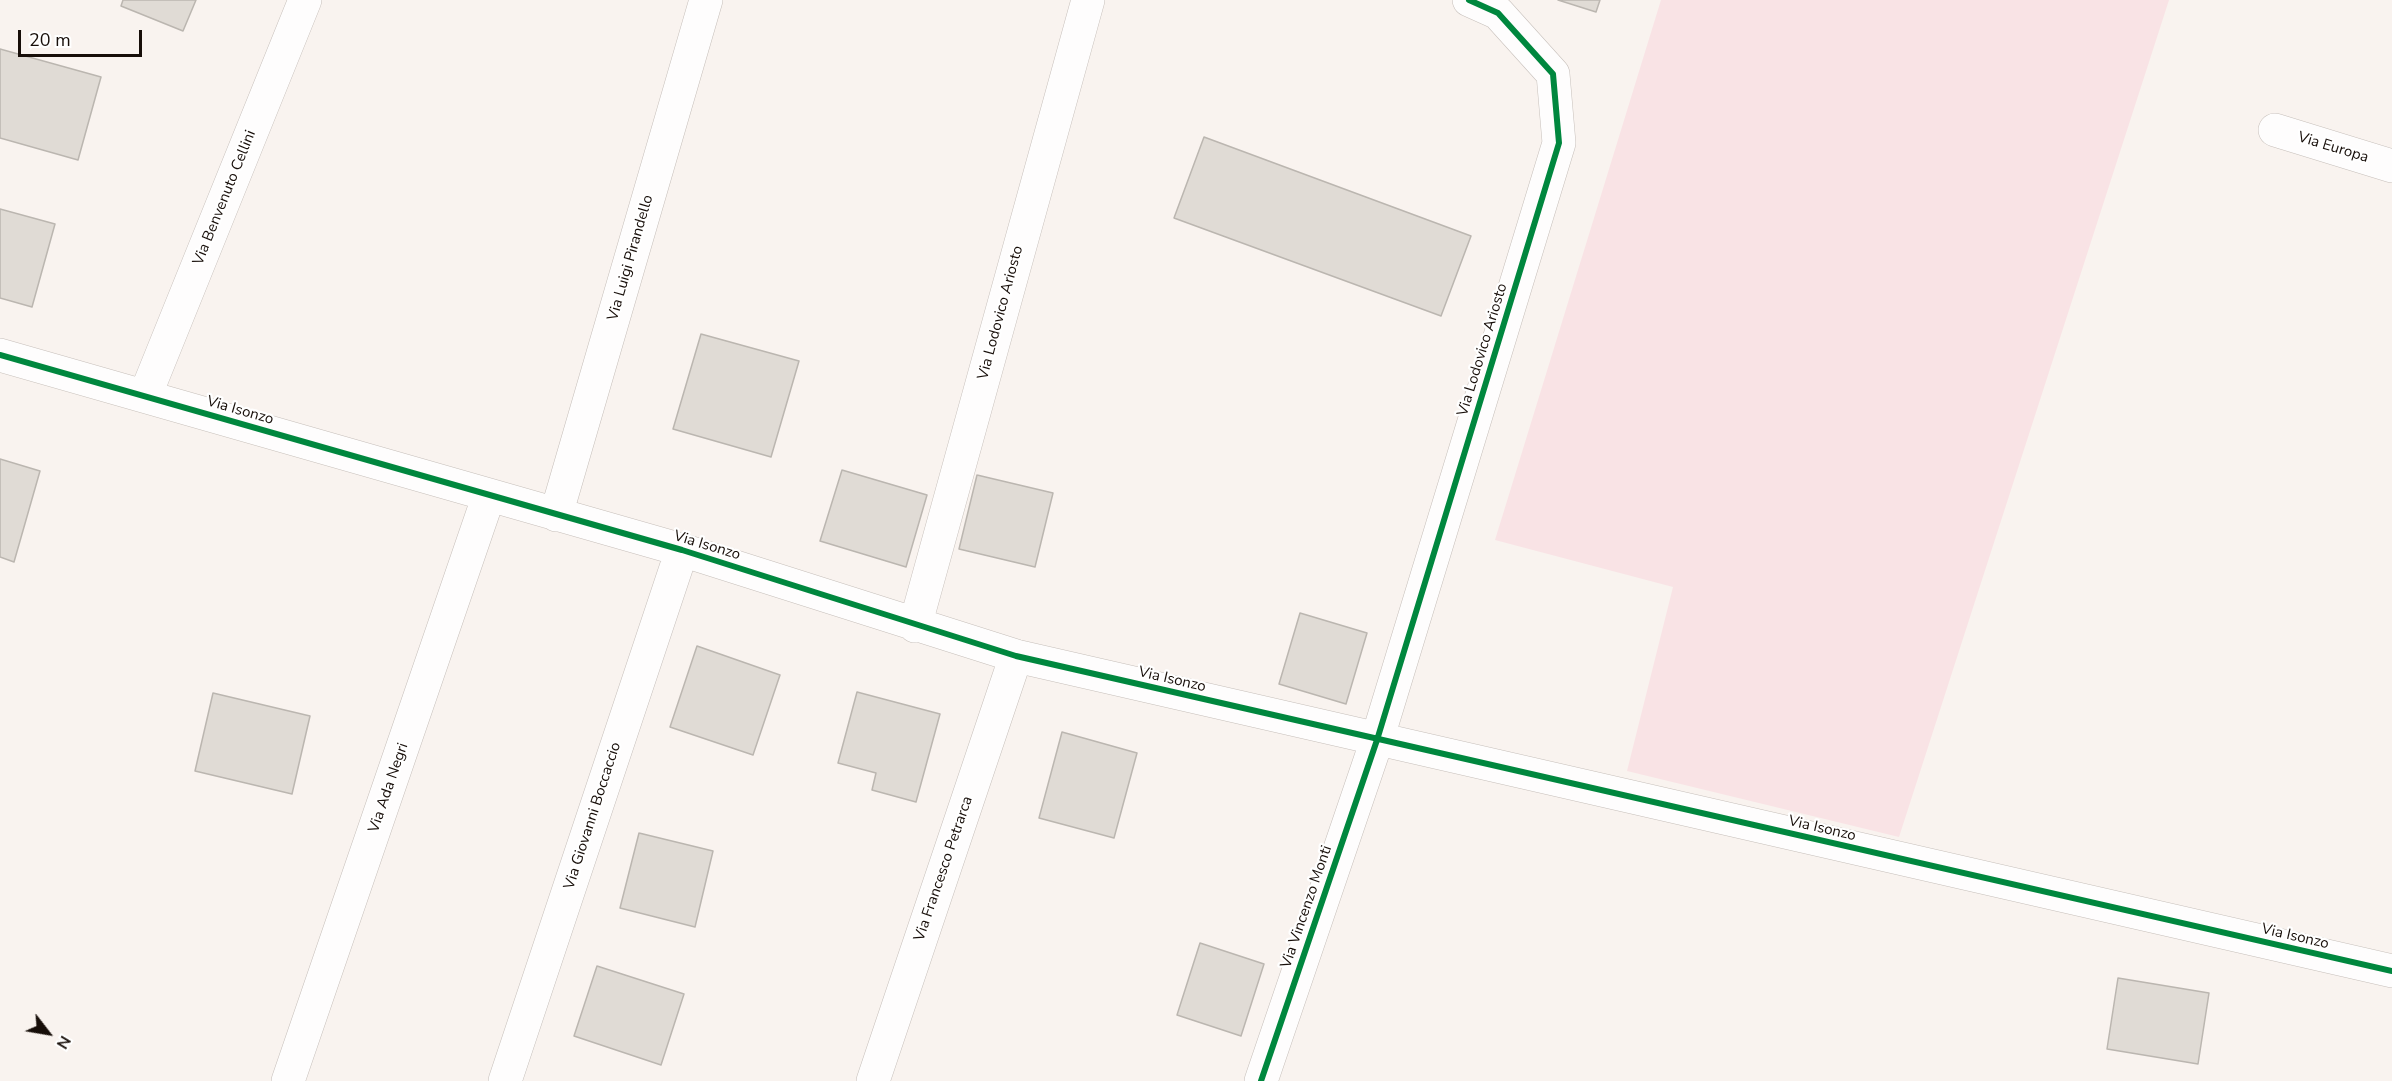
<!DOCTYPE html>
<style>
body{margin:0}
#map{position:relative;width:2392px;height:1081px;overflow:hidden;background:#f9f3ef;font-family:"Nunito Sans",sans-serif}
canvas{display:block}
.north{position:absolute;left:18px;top:1003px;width:60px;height:60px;-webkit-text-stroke:4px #fff;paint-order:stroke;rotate:121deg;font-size:16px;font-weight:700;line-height:24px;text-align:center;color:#170e09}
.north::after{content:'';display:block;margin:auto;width:21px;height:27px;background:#170e09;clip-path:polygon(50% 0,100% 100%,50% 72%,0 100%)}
.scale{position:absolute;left:18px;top:30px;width:124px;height:27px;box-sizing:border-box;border:3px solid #170e09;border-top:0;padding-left:8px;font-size:18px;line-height:21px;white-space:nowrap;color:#170e09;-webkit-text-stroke:4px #fff;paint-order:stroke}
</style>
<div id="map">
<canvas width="2392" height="1081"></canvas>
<div class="north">N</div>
<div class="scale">20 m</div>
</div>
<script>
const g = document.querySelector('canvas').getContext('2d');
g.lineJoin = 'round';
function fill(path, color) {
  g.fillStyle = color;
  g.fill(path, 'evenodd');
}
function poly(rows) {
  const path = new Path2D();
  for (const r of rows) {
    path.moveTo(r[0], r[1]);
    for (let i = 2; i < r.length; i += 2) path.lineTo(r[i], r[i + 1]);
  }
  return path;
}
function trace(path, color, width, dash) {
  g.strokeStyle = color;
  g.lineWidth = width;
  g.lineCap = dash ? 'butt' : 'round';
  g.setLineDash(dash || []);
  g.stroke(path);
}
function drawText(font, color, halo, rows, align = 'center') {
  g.font = font + ' "Nunito Sans",sans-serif';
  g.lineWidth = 4.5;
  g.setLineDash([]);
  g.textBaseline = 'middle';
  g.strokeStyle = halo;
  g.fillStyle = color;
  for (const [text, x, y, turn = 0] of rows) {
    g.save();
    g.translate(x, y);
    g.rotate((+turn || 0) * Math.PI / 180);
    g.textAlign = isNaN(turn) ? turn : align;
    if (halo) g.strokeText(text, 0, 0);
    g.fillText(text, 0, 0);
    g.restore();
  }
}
fill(poly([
 [1661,0,2169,0,1899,837,1627,771,1673,587,1495,540]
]), '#f9e3e5');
const building = poly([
 [123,0,196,0,183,31,121,6,123,0],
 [1558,0,1600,0,1596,12,1558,0],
 [0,49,101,77,78,160,0,138,0,49],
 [1204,137,1471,236,1441,316,1174,218,1204,137],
 [0,209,55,224,32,307,0,298,0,209],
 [701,334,799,361,771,457,673,429,701,334],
 [0,459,40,471,14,562,0,557,0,459],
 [842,470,927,495,906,567,820,541,842,470],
 [977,475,1053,493,1035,567,959,549,977,475],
 [1300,613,1367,633,1346,704,1279,684,1300,613],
 [697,646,780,675,753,755,670,727,697,646],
 [857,692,940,714,916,802,872,790,876,773,838,763,857,692],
 [213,693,310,716,292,794,195,771,213,693],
 [1062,732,1137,753,1114,838,1039,818,1062,732],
 [639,833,713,851,695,927,620,908,639,833],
 [1200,943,1264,964,1241,1036,1177,1015,1200,943],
 [597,966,684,994,661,1065,574,1036,597,966],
 [2118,978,2209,993,2198,1064,2107,1049,2118,978]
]);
fill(building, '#e0dbd5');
trace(building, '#bbb6b0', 1.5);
const minor = poly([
 [2275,130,2392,166],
 [0,355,682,550,1016,656,2392,971],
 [145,396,305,0],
 [556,515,706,0],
 [915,626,1088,0],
 [288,1081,489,495],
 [505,1081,682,550],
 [873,1081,1016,656],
 [1261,1081,1377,740,1559,143,1553,74,1498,13,1469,0]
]);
trace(minor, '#c6bfba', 34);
trace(minor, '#fefdfd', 33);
trace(poly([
 [0,355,682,550,1016,656,2392,971],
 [1261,1081,1377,740,1559,143,1553,74,1498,13,1469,0]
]), '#00873e', 6);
drawText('15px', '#170e09', '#fff', [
 ["Via Europa",2333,148,17],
 ["Via Benvenuto Cellini",225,198,-68],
 ["Via Luigi Pirandello",631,258,-74],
 ["Via Lodovico Ariosto",1001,313,-75],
 ["Via Lodovico Ariosto",1483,350,-73],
 ["Via Isonzo",240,411,16],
 ["Via Isonzo",707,546,17],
 ["Via Isonzo",1172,680,13],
 ["Via Ada Negri",389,788,-71],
 ["Via Giovanni Boccaccio",593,816,-72],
 ["Via Isonzo",1822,829,13],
 ["Via Francesco Petrarca",944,869,-71],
 ["Via Vincenzo Monti",1307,907,-71],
 ["Via Isonzo",2295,937,13]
]);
</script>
